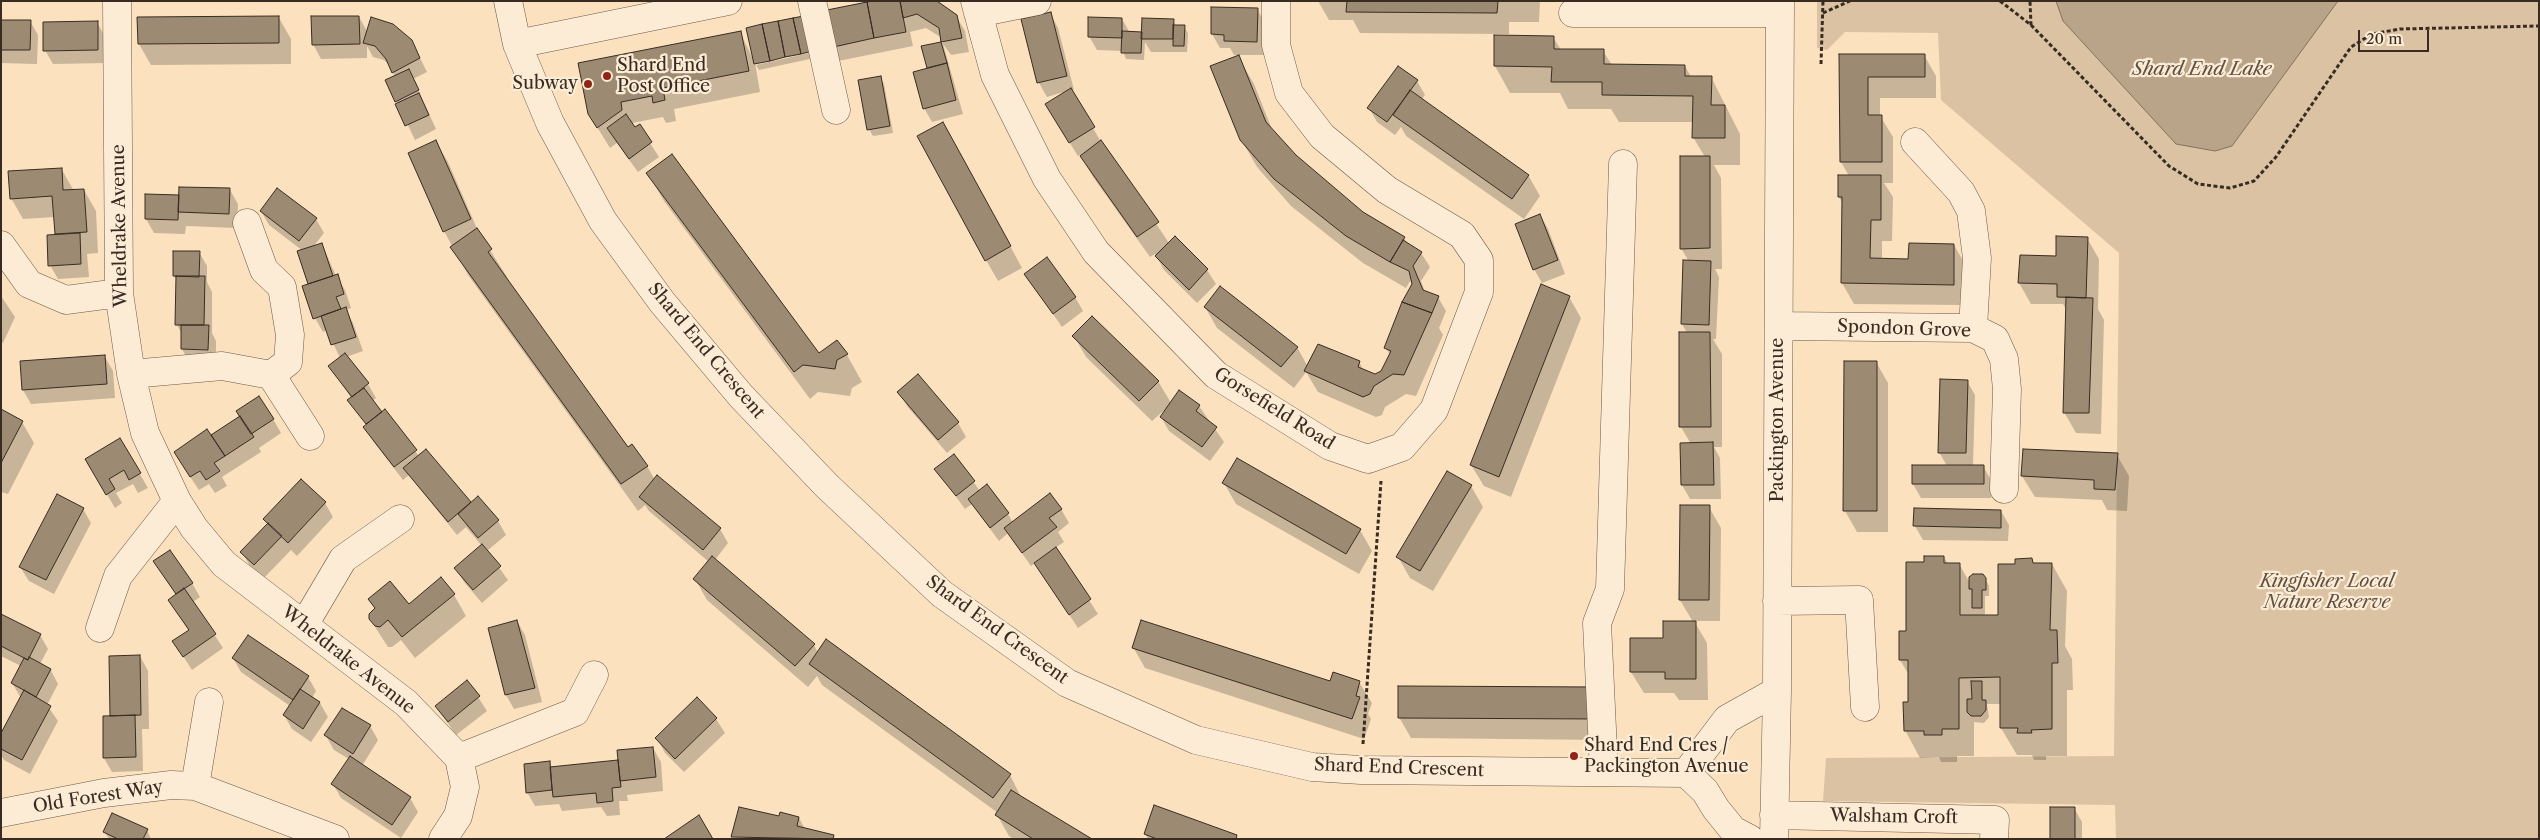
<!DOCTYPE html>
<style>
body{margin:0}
#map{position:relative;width:2540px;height:840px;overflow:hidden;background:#fbe1be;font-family:"Libre Caslon Text",serif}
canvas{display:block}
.frame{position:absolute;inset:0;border:2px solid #382c22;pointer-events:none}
.scale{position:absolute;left:2358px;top:30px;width:71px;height:22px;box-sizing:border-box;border:2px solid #382c22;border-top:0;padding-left:6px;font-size:15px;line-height:18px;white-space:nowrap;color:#382c22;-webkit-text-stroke:4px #fcecd5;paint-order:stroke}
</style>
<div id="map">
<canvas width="2540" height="840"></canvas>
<div class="frame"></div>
<div class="scale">20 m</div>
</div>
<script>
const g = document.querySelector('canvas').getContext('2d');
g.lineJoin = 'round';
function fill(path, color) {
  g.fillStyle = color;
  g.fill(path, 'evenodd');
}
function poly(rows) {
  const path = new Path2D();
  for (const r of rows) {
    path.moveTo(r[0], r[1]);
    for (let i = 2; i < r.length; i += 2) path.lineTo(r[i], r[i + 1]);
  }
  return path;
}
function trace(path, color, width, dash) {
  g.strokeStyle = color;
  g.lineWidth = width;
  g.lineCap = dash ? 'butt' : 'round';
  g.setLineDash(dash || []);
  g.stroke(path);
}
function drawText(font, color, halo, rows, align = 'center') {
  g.font = font + ' "Libre Caslon Text",serif';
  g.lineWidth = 4.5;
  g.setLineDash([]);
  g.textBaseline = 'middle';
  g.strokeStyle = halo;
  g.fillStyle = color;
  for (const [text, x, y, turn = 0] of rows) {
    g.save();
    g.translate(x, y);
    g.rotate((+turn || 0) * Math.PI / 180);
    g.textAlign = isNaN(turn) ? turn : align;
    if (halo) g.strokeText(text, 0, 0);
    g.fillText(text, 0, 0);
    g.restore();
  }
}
fill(poly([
 [1817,1,2539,1,2539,839,2116,839,2115,805,1823,801,1826,758,2114,756,2119,253,1941,100,1938,33,1845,32,1827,50,1817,48]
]), '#dac2a3');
const water = poly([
 [2056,1,2338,1,2232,146,2215,151,2176,144,2063,21,2056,1]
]);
fill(water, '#b9a389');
trace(water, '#857360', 1);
fill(poly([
 [875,1,956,16,965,31,969,52,951,55,943,44,963,114,932,122,924,108,928,69,923,47,943,43,942,38,926,28,910,32,913,46,838,61,830,47],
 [1036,1,1070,1,1070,2],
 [1318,1,1540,1,1539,22,1509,22,1509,34,1360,33,1353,20,1329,20],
 [1257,9,1265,23,1264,55,1234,55,1230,48,1220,48,1212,34],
 [1050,13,1058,28,1074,90,1071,90,1101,142,1169,243,1175,238,1207,270,1216,284,1197,303,1164,270,1155,254,1150,257,1093,177,1080,155,1078,156,1055,119,1067,91,1047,97,1039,83,1023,20],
 [359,17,368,33,411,40,427,72,413,79,436,129,415,140,387,81,395,77,391,67,384,60,373,57,367,46,367,58,321,59,313,44],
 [279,18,291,39,291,64,151,65,139,44],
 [1122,19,1130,33,1143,33,1173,20,1176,26,1184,27,1188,33,1187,52,1151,52,1145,42,1144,60,1126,59,1123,51,1097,50,1089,36],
 [1,21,30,21,38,35,37,64,1,63],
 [97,22,105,37,106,63,53,64,45,50],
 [740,32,755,63,760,92,674,109,676,121,666,123,663,117,632,123,635,129,639,126,659,157,638,172,617,143,610,148,589,114],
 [1553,37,1561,50,1603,51,1612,65,1685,66,1691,77,1711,77,1740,134,1740,165,1714,165,1721,178,1722,269,1715,269,1719,277,1716,339,1713,339,1722,354,1722,447,1714,447,1720,458,1721,499,1690,499,1682,485,1681,444,1691,444,1681,427,1687,333,1682,324,1685,261,1689,262,1681,248,1705,157,1693,137,1694,122,1619,122,1611,109,1568,109,1560,93,1510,93,1495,66],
 [818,51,819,57,759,70,756,65],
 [1924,55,1936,76,1936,98,1880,98,1880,116,1893,137,1893,183,1884,183,1893,197,1892,241,1882,241,1882,260,1909,260,1954,245,1966,266,1965,305,1854,304,1842,283,1843,204,1839,197,1849,176,1841,162,1840,56],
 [1238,57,1254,84,1273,132,1295,156,1362,213,1404,238,1407,243,1421,253,1430,267,1421,281,1425,292,1438,297,1446,311,1439,328,1443,335,1416,396,1406,394,1385,407,1382,415,1376,417,1318,392,1306,372,1294,388,1217,328,1205,307,1297,347,1308,367,1359,362,1364,371,1375,376,1382,372,1390,355,1386,348,1413,285,1410,281,1406,288,1363,263,1291,206,1257,167,1241,139],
 [880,77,884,84,893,133,873,136,869,129],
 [1417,81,1425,95,1421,100,1528,175,1540,196,1524,219,1406,136,1401,127,1395,135,1377,122,1369,108],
 [436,142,448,162,478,231,507,277,505,278,628,449,647,466,655,480,657,477,720,529,728,543,715,560,814,645,818,653,1010,775,1021,797,1089,839,1013,839,1009,836,997,815,998,813,822,685,817,676,808,687,707,600,695,579,709,562,649,511,645,505,638,511,468,275,444,231],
 [955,144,1022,268,998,281,986,260],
 [62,170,74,191,84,190,96,211,98,253,87,254,89,277,58,279,50,265,57,235,55,217,23,219,11,198],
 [648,174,819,355,847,355,862,382,852,388,850,396,818,392,810,399,664,201],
 [230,190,238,204,237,228,186,226,185,234,154,233,146,219,180,196],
 [261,211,316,219,324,233,313,247,322,244,336,276,345,290,351,308,346,310,353,323,363,351,346,357,368,384,376,398,372,401,419,456,426,450,471,504,478,498,498,521,506,535,487,551,508,580,482,603,464,582,456,568,482,546,466,527,457,535,409,475,403,480,373,441,365,427,367,425,349,401,352,399,329,366,340,358,327,330,323,332,315,318,303,251,269,225],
 [1540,215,1548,229,1565,274,1542,283,1534,269],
 [2087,238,2099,259,2098,309,2104,320,2101,434,2076,433,2064,412,2067,311,2063,304,2031,304,2019,283],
 [199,252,207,266,207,282,212,292,212,333,216,341,216,363,190,363,182,349,182,334,177,325,178,282,174,276],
 [1026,275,1075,297,1083,311,1062,327],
 [1,296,15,317,3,343,1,342],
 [1569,297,1581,318,1511,497,1484,486,1471,465],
 [1074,336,1158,381,1171,403,1199,406,1224,442,1210,461,1169,431,1161,417,1169,406,1152,421,1086,357],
 [105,357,113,371,115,398,31,404,23,390],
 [1876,362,1888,383,1888,532,1857,532,1845,511],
 [918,376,958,423,966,437,947,453,907,406,899,392],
 [1967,381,1975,395,1973,466,1983,466,1991,480,1991,498,1921,498,1913,484,1947,466,1939,452],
 [1,411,22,422,34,443,8,494,1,492],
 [241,416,273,419,281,433,259,448,261,452,222,477,227,486,215,493,209,484,199,490,183,466,210,437],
 [120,440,148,488,138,493,133,484,116,493,122,503,115,508,87,460],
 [2117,455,2129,476,2127,511,2107,510,2102,500,2035,497,2022,476],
 [954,456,980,491,1008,514,1013,523,1061,509,1069,523,1058,532,1064,542,1055,548,1098,614,1078,628,1035,563,1031,566,1008,533,999,541,972,504,965,509,936,469],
 [301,481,325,503,333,517,297,556,291,550,263,579,250,566,242,552,268,524,265,519],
 [1224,483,1360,530,1372,551,1359,574,1236,504],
 [1471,486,1483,507,1433,591,1410,578,1398,557],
 [1709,507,1721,528,1720,621,1694,621,1707,643,1708,700,1679,700,1674,693,1644,693,1631,672,1632,640,1665,640,1693,622,1680,600],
 [83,509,91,523,54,594,29,581,20,567],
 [2001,511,2009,525,2008,541,1923,540,1915,526],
 [1944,557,1948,564,1959,564,1970,583,1985,578,1989,586,1989,596,1985,596,1985,616,1999,616,2017,565,2032,560,2034,565,2052,564,2067,591,2065,646,2072,659,2073,690,2067,690,2067,756,2046,756,2046,760,2034,760,2032,755,2017,755,2001,728,2001,704,1987,704,1989,717,1984,723,1974,722,1974,756,1957,756,1957,762,1941,762,1939,757,1920,758,1905,730,1909,703,1909,675,1900,660,1925,563],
 [155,561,192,583,200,597,193,602,223,648,192,670,174,642,189,631,169,600,176,595],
 [454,595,466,616,415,658,401,640,392,647,388,647,370,619,375,609,369,600,409,606],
 [1,615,40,635,48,649,40,664,50,669,58,684,47,705,58,721,30,774,4,760,1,755,1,736,21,698,12,683,21,666,1,656],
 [517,621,525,635,542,702,514,709,506,695,489,629],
 [1133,647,1331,683,1359,682,1372,703,1368,714,1371,719,1364,739,1145,668],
 [140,656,148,671,149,729,142,729,143,771,112,772,104,758,111,717],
 [233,658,308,677,316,691,312,698,320,703,328,717,311,742,292,729,284,715,290,706,241,672],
 [1596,689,1608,740,1411,738,1399,717],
 [478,697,487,711,456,735,436,706],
 [697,699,716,719,725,733,684,772,665,753,657,738],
 [370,726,378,740,362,766,410,798,418,812,401,838,341,798,333,784,349,759,334,750,326,736],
 [653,748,661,762,663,791,627,795,628,801,619,801,620,815,607,816,601,807,562,811,559,804,535,806,527,792,549,763,552,768,620,761],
 [2074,808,2082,822,2082,839,2051,839],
 [780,818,799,818,805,829,833,836,835,839,733,837],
 [147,830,151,839,109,839,105,832],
 [1145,834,1236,836,1238,839,1148,839]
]), '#0003');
const building = poly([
 [873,1,900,1,906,32,874,38,867,2,873,1],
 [900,1,937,1,957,15,962,38,941,42,939,28,917,14,903,18,900,1],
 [1347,1,1498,1,1497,13,1346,12,1347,1],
 [867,2,874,38,829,48,822,11,867,2],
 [1211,7,1258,8,1257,42,1224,41,1224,35,1211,34,1211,7],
 [1051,12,1067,76,1037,83,1021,19,1051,12],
 [809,15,816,50,801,54,793,18,809,15],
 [279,16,279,43,138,44,137,17,279,16],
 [311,16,359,16,360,44,312,45,311,16],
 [371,17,393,24,412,40,420,58,392,73,386,59,375,46,363,43,371,17],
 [1088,17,1122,18,1122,38,1088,37,1088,17],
 [793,18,801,54,785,57,778,21,793,18],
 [1142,18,1174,19,1173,39,1141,39,1142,18],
 [1,20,31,20,30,50,1,50,1,20],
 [98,21,98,50,43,51,43,22,98,21],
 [778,21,785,57,770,61,762,24,778,21],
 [762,24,770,61,754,64,746,28,762,24],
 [1173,25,1185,25,1184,46,1173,46,1173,25],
 [741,31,749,71,663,88,665,100,653,103,652,96,621,102,622,110,597,128,588,114,578,63,741,31],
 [1122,31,1142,32,1141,53,1121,53,1122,31],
 [1494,35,1554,36,1554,49,1604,49,1604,64,1685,65,1685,76,1712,76,1711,105,1725,105,1725,138,1692,138,1693,96,1602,95,1602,82,1551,82,1552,67,1494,66,1494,35],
 [941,42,947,63,927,68,921,46,941,42],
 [1839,54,1925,54,1925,77,1868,77,1868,115,1882,115,1882,162,1840,162,1839,54],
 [1239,55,1266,122,1296,155,1363,212,1405,237,1390,262,1346,236,1274,179,1240,140,1210,66,1239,55],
 [947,63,956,100,923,109,913,72,947,63],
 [1398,66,1418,80,1387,122,1367,108,1398,66],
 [409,69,419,90,395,102,385,80,409,69],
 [881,76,890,126,867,130,858,80,881,76],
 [1071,88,1095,127,1069,143,1045,104,1071,88],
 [1410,90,1529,175,1512,199,1393,115,1410,90],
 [419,93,429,115,405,126,395,104,419,93],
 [626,114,635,127,640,124,652,142,629,159,607,128,626,114],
 [943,122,1011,246,985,261,917,136,943,122],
 [436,140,471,219,443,232,408,153,436,140],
 [1101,140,1159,222,1137,237,1080,156,1101,140],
 [672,154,819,353,837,340,848,354,837,360,835,369,803,365,794,372,646,173,672,154],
 [1680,156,1710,156,1710,248,1680,249,1680,156],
 [62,168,63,190,84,189,87,232,55,234,52,196,10,199,8,171,62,168],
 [1838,175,1881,175,1881,220,1871,220,1870,258,1908,259,1909,243,1954,244,1954,285,1841,283,1842,197,1838,197,1838,175],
 [179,187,230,188,229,214,178,212,179,187],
 [277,188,317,218,299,241,260,211,277,188],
 [145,194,179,195,178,220,145,219,145,194],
 [1540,214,1558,260,1533,270,1515,224,1540,214],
 [477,228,492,249,488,252,628,447,632,444,648,466,621,484,450,247,477,228],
 [80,233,81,264,48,266,47,235,80,233],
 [1175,236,1208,269,1189,290,1155,256,1175,236],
 [2056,236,2088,237,2086,298,2057,297,2057,284,2018,283,2020,255,2056,256,2056,236],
 [1403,240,1422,252,1413,266,1423,290,1439,296,1432,313,1402,302,1412,284,1409,271,1390,262,1403,240],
 [322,243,333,276,308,284,297,251,322,243],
 [173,251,200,251,199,277,173,276,173,251],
 [1047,257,1076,297,1053,314,1024,274,1047,257],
 [1683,260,1711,261,1709,325,1681,324,1683,260],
 [338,274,344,294,336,297,341,309,313,319,302,286,338,274],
 [176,276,205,276,204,325,175,325,176,276],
 [1541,284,1570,296,1499,477,1470,465,1541,284],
 [1220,286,1298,347,1281,367,1204,307,1220,286],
 [2066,297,2093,298,2089,413,2063,413,2066,297],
 [1402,302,1432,313,1404,375,1393,374,1374,386,1370,394,1363,397,1304,371,1318,344,1360,361,1358,367,1375,374,1381,371,1391,351,1384,348,1402,302],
 [346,307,356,337,331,345,321,316,346,307],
 [1092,316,1159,381,1139,401,1072,336,1092,316],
 [181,325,209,325,208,350,181,349,181,325],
 [1679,332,1710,332,1711,427,1679,427,1679,332],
 [345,353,369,383,352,397,328,366,345,353],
 [105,355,107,384,22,390,20,361,105,355],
 [1844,361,1877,361,1877,511,1843,511,1844,361],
 [918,374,959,422,938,440,897,392,918,374],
 [1940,379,1968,380,1966,453,1938,453,1940,379],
 [364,388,382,412,366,424,347,400,364,388],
 [1179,390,1200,405,1196,411,1217,427,1202,447,1160,417,1179,390],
 [259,396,274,419,251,434,236,411,259,396],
 [1,409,23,421,1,463,1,409],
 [385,409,417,450,394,467,363,427,385,409],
 [240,416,254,437,225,456,211,435,240,416],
 [207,429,225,456,214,463,220,471,206,480,200,471,190,477,174,452,207,429],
 [120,438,141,473,129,480,124,470,109,479,115,489,106,495,85,459,120,438],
 [1713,442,1714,485,1681,485,1680,443,1713,442],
 [426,449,471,502,448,522,403,468,426,449],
 [2023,449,2118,453,2115,490,2094,489,2094,480,2021,476,2023,449],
 [954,454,975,481,956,496,934,469,954,454],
 [1237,458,1361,529,1346,554,1222,483,1237,458],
 [1912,465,1984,465,1984,484,1912,484,1912,465],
 [1447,471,1472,485,1420,571,1396,557,1447,471],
 [657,475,721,528,703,550,639,497,657,475],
 [301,479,326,502,288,543,263,519,301,479],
 [987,484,1009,513,990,528,968,499,987,484],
 [1050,493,1062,509,1049,518,1057,527,1022,553,1004,528,1050,493],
 [57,494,84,508,46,580,19,567,57,494],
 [478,496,499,520,478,538,458,514,478,496],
 [1680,505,1710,505,1709,600,1679,600,1680,505],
 [1914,508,2001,510,2001,528,1913,526,1914,508],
 [268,523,282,536,254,565,240,552,268,523],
 [482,544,501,566,473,590,454,568,482,544],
 [1056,547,1091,599,1069,615,1034,563,1056,547],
 [170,550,193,583,176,594,153,561,170,550],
 [712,556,815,644,795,666,693,579,712,556],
 [1924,556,1944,556,1944,563,1960,563,1960,615,1998,615,1998,564,2015,564,2015,559,2032,558,2033,563,2052,563,2050,630,2057,630,2058,663,2052,663,2052,729,2031,730,2032,733,2017,733,2018,728,2000,728,2000,677,1959,678,1959,729,1942,729,1942,735,1924,735,1924,731,1904,731,1903,702,1908,702,1908,660,1899,660,1899,631,1906,631,1906,562,1924,562,1924,556],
 [1973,574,1983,574,1986,578,1986,590,1982,590,1982,608,1972,608,1972,589,1969,589,1969,577,1973,574],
 [441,577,455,594,402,637,388,620,380,627,375,626,369,619,369,614,375,608,368,599,390,581,409,604,441,577],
 [184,588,216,634,183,657,172,641,189,630,168,600,184,588],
 [1,614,41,634,28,660,1,646,1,614],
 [517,620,535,688,505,695,488,628,517,620],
 [1141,620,1330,681,1333,672,1360,681,1356,696,1360,697,1352,719,1132,648,1141,620],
 [1663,621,1696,621,1696,679,1665,679,1665,672,1630,672,1630,638,1663,638,1663,621],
 [248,635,309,676,293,700,232,658,248,635],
 [826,639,1011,774,993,798,809,664,826,639],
 [140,655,141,715,110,716,109,656,140,655],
 [29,657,51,669,36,697,11,683,24,658,28,660,29,657],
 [467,680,480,696,448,722,435,706,467,680],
 [1971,681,1982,681,1982,700,1986,700,1986,710,1981,716,1971,716,1967,712,1967,699,1972,699,1971,681],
 [1398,686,1597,687,1596,719,1398,718,1398,686],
 [300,689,320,702,303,729,283,715,300,689],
 [24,690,51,706,22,760,1,749,1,733,24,690],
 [697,697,717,718,675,759,655,738,697,697],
 [342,708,371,725,353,754,324,735,342,708],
 [135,715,136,757,103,758,103,716,135,715],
 [653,747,656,777,620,781,617,750,653,747],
 [350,756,411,797,392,825,331,784,350,756],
 [618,760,621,787,612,788,613,801,597,803,596,793,553,797,550,767,618,760],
 [550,761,552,790,526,793,524,764,550,761],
 [1011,790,1092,839,1033,839,995,815,1011,790],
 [1154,805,1237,835,1236,839,1157,839,1144,834,1154,805],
 [739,807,779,816,780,812,799,817,797,826,834,835,833,839,731,837,739,807],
 [2050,807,2075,807,2075,839,2050,839,2050,807],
 [112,813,148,829,143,839,118,839,103,832,112,813],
 [699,815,713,839,664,839,699,815]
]);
fill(building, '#9d8a73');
trace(building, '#382c22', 1);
const minor = poly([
 [117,1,119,293,131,374,145,433,177,501,194,528,224,564,406,703,459,758,465,787,458,816,443,839],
 [508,1,517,44,550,123,603,221,662,302,741,396,827,486,942,594,1067,683,1196,740,1312,767,1361,770,1686,773,1705,791,1716,809,1733,830,1750,839],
 [812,1,836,110],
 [975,1,995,75,1047,179,1096,252,1216,375,1330,446,1368,459,1402,447,1434,410,1479,292,1479,260,1462,235,1387,190,1322,136,1289,93,1276,45,1276,1],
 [978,13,1037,1],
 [1573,13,1780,13],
 [517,44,728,1],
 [1915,142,1961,192,1971,211,1977,258,1973,328],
 [1,245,29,284,66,300,119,293],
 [1779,326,1973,328,1995,339,2004,359,2007,389,2004,489],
 [131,374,222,366,271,375,288,362,290,335,282,287,264,270,247,223],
 [271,375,310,436],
 [1777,601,1859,600,1865,707],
 [304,625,343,559,400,519],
 [100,628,118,576,177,501],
 [459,758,575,712,594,675],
 [1604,772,1597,623,1610,589,1623,164],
 [1686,773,1727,719,1777,691],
 [195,786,209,702],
 [1,813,104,793,171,785,195,786,335,839],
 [1774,815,1995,820,1994,839],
 [1774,839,1777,691,1780,1]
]);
trace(minor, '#695949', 29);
trace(poly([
 [2000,1,2031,25,2030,1],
 [1823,13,1850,1],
 [2031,25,2169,166,2198,184,2230,188,2254,181,2276,157,2351,47,2372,34,2400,29,2539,26],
 [1821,64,1823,1],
 [1363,744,1381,481]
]), '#382c22', 3, [4, 2.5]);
trace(minor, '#fcecd5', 28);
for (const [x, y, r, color] of [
 [607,76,5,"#8f2418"],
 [588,84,5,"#8f2418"],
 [1574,756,5,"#8f2418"]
]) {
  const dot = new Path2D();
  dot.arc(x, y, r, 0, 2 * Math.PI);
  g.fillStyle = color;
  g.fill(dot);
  trace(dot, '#fcecd5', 2);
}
drawText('18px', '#382c22', '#fcecd5', [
 ["Shard End",617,66],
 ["Post Office",617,87],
 ["Subway",578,84,"right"],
 ["Shard End Cres /",1584,746],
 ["Packington Avenue",1584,767]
], 'left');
drawText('18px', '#382c22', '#fcecd5', [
 ["Wheldrake Avenue",120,226,-91],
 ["Spondon Grove",1904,329,2],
 ["Shard End Crescent",706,351,50],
 ["Gorsefield Road",1274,409,32],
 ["Packington Avenue",1778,420,-90],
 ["Shard End Crescent",997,630,36],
 ["Wheldrake Avenue",348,660,38],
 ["Shard End Crescent",1399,768,2],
 ["Old Forest Way",98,797,-9],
 ["Walsham Croft",1894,817,1]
]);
drawText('italic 18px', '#605242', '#fcecd5', [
 ["Kingfisher Local",2327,582],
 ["Nature Reserve",2327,603]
]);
drawText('italic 19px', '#5f5041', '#fcecd5', [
 ["Shard End Lake",2202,70]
]);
</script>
